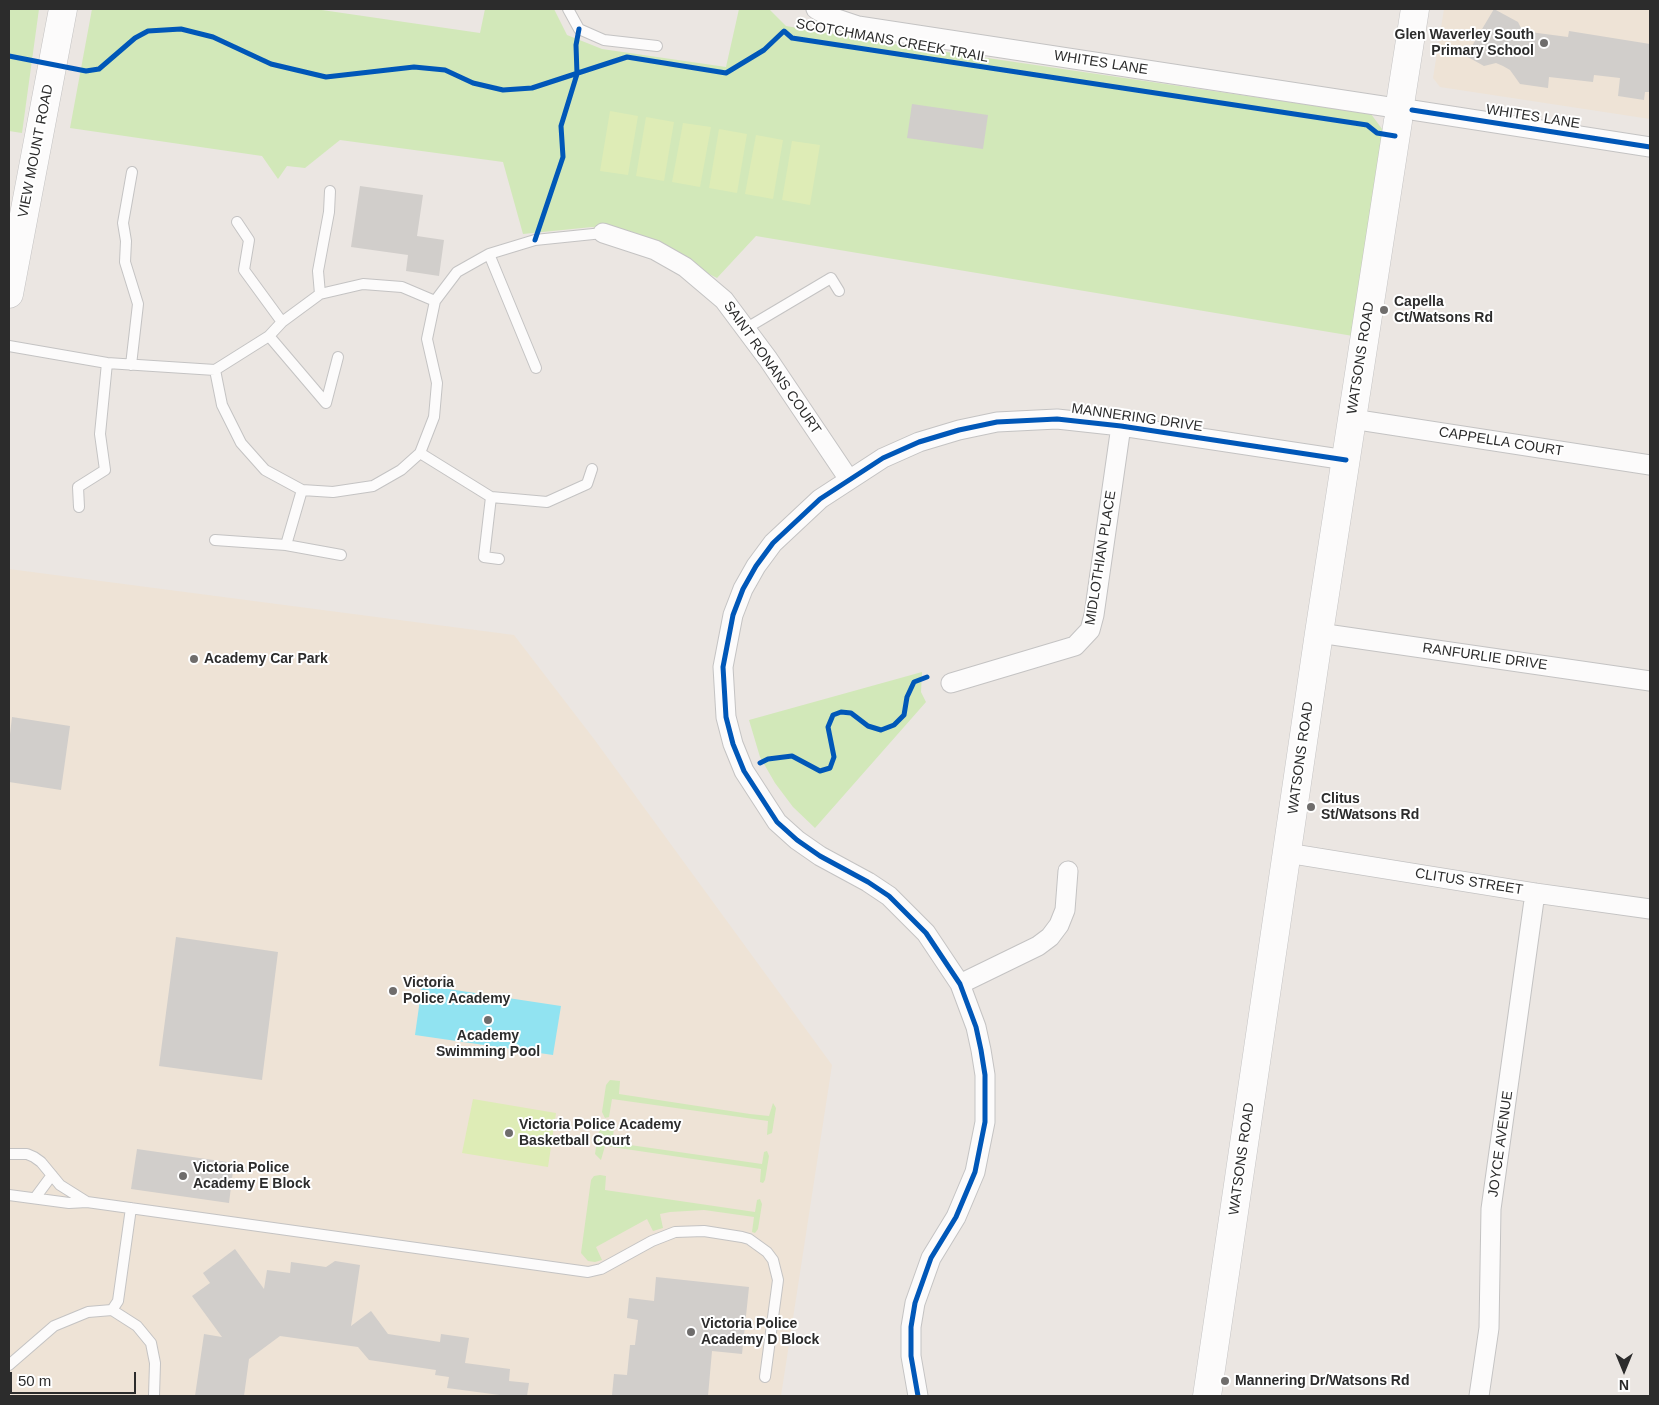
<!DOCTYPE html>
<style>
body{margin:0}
#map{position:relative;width:1659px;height:1405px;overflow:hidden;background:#ebe6e2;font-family:Arial,sans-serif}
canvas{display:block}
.frame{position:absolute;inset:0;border:10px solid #2c2c2c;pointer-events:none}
.north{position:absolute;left:1599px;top:1345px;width:50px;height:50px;-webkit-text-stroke:4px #fff;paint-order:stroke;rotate:180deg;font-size:14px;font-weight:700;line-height:20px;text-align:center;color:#2c2c2c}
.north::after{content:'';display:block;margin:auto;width:18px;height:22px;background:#2c2c2c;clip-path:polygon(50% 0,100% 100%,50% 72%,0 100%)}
.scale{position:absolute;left:10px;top:1372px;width:126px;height:22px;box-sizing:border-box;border:2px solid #2c2c2c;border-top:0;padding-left:6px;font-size:15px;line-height:18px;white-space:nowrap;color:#2c2c2c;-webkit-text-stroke:4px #fff;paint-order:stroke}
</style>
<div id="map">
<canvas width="1659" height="1405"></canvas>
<div class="frame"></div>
<div class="north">N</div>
<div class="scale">50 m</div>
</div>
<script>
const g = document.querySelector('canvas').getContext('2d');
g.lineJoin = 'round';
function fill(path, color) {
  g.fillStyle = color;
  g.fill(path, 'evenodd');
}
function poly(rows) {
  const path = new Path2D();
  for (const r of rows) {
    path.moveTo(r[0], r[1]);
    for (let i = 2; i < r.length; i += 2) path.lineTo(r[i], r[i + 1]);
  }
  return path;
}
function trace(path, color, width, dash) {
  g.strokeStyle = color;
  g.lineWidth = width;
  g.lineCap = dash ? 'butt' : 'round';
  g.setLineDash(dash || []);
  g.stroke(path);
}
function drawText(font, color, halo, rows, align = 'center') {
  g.font = font + ' Arial,sans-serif';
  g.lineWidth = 4;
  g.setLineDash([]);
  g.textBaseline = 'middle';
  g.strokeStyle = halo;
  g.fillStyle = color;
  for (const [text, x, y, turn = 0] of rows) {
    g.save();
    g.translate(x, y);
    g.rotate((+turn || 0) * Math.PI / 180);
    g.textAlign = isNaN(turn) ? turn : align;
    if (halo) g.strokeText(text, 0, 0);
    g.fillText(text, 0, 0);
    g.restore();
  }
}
fill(poly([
 [1444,9,1650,9,1650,119,1440,87,1433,78],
 [9,569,514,635,594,739,832,1065,781,1396,9,1396]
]), '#eee3d6');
fill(poly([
 [9,9,39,9,22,133,9,131],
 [92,9,315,9,480,33,485,9,554,9,567,35,602,49,726,67,739,9,769,9,786,26,912,47,1371,114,1388,137,1353,336,756,236,717,278,637,238,592,227,523,234,503,162,340,140,305,168,287,166,278,179,262,156,70,128],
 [922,672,921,692,926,702,815,828,793,807,775,783,760,757,749,720],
 [610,1080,620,1081,619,1094,750,1114,769,1116,773,1103,776,1108,772,1133,767,1135,768,1121,612,1099,609,1117,605,1118,602,1112,606,1085],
 [606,1127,614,1129,612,1142,630,1145,762,1164,764,1152,767,1151,769,1156,765,1180,763,1183,760,1182,761,1169,605,1146,601,1160,595,1154,598,1134,601,1128],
 [600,1175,606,1176,605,1190,755,1212,757,1200,760,1199,762,1204,758,1229,755,1233,752,1232,754,1217,704,1210,670,1212,660,1214,663,1228,653,1231,647,1219,596,1247,602,1260,595,1262,588,1261,581,1253,591,1180,594,1176]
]), '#d2e8b9');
fill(poly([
 [610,111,638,116,628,175,600,171],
 [646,117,674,122,664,181,636,176],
 [683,123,711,127,700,187,672,182],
 [719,129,747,134,737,193,709,188],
 [756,135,783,140,773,199,745,194],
 [792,141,820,145,810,205,782,200],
 [473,1099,556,1113,548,1167,462,1153]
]), '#deecb6');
fill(poly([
 [422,985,561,1006,553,1055,415,1035]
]), '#91e3f1');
fill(poly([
 [1494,9,1518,22,1521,28,1530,30,1530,32,1568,37,1569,31,1650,44,1650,92,1645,92,1644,100,1618,96,1620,78,1594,75,1593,82,1549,77,1548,88,1520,84,1510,70,1503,66,1496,63,1484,66,1466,56],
 [912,104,988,115,983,149,907,138],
 [360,186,423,195,417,236,444,240,439,276,406,271,408,255,351,247],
 [12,717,70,726,61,790,9,782,9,743],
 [176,937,278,952,262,1080,159,1066],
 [137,1149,234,1163,229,1203,131,1189],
 [235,1249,264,1289,267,1270,290,1273,291,1262,326,1267,335,1261,360,1265,351,1326,371,1311,388,1334,440,1342,441,1334,469,1338,465,1363,510,1369,509,1381,529,1383,527,1396,507,1396,447,1388,449,1377,435,1375,436,1370,369,1360,358,1347,280,1336,249,1359,244,1396,195,1396,204,1334,222,1337,192,1296,210,1283,203,1273],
 [656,1277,749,1287,742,1354,712,1351,708,1396,612,1395,614,1374,627,1375,630,1345,635,1345,638,1320,627,1318,629,1298,654,1301]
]), '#d1cecb');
const lane = poly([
 [568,9,579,29,604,40,657,46],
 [237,222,249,240,244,270,282,322],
 [489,254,536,368],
 [320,294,318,271,329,212,330,191],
 [745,329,831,278,839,291],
 [269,336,326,403,338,357],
 [9,346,107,363,215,370,269,336,282,322,320,294,363,284,402,287,435,301],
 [131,365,138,304,125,262,126,241,123,223,132,172],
 [215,370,222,405,241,443,265,470,302,490,333,492,373,486,401,470,420,453,434,417,437,383,427,339,435,301,457,272,489,254,535,240,603,233],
 [420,453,491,497,484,557,499,559],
 [491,497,547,502,587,484,592,469],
 [79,507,78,487,105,470,100,434,107,363],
 [215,540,286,545,341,555],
 [286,545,302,490],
 [9,1154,27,1154,34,1157,41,1162,60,1185,87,1202],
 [9,1195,69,1203,87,1202,588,1272,601,1269,652,1241,675,1232,704,1231,742,1237,749,1239,767,1252,773,1260,778,1280,765,1377],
 [35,1198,52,1175],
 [112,1310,118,1301,131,1208],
 [9,1365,54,1326,88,1312,112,1310,137,1326,151,1343,155,1363,154,1396]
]);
const street = poly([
 [816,9,828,16,858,26,1389,107],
 [1412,110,1650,147],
 [603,233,655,250,685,267,724,300,768,359,848,478],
 [1352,419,1650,465],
 [1319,633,1650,681],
 [951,683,1075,646,1090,630,1094,615,1121,426],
 [1287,853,1535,893,1650,909],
 [960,984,1038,946,1050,937,1059,925,1065,910,1068,871],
 [918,1396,911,1356,911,1327,915,1303,931,1258,956,1217,975,1172,985,1122,985,1075,981,1050,976,1027,960,984,926,933,889,896,868,882,820,856,797,840,777,822,744,771,733,744,726,717,723,667,733,615,743,589,756,566,773,543,820,499,883,458,919,442,959,430,997,422,1057,419,1121,426,1346,460],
 [1479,1396,1489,1328,1491,1209,1535,893]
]);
const secondary = poly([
 [1401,98,1415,9],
 [9,294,63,9],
 [1207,1396,1319,633,1398,121]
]);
trace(lane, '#c4c3c3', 12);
trace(street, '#c4c3c3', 21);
trace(secondary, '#c4c3c3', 29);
trace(lane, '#fcfbfb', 10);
trace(street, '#fcfbfb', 19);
trace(secondary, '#fcfbfb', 28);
trace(poly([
 [9,56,86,71,99,69,135,38,148,31,181,29,213,37,271,64,326,77,414,67,445,70,473,83,503,90,532,88,627,57,726,73,764,50,784,31,792,38,1367,125,1377,133,1395,136],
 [1412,110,1650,147],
 [535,240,563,157,561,126,577,74,576,45,579,29],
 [760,763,768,759,792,756,820,771,830,768,834,757,828,727,833,715,841,712,851,713,868,726,881,730,894,725,904,715,907,697,914,682,927,677],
 [918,1396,911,1356,911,1327,915,1303,931,1258,956,1217,975,1172,985,1122,985,1075,981,1050,976,1027,960,984,926,933,889,896,868,882,820,856,797,840,777,822,744,771,733,744,726,717,723,667,733,615,743,589,756,566,773,543,820,499,883,458,919,442,959,430,997,422,1057,419,1121,426,1346,460]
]), '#0057b8', 5);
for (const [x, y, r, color] of [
 [1544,43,5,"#6f6d6c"],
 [1384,310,5,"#6f6d6c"],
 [194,659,5,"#6f6d6c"],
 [1311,807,5,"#6f6d6c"],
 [393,991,5,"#6f6d6c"],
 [488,1020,5,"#6f6d6c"],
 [509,1133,5,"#6f6d6c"],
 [183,1176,5,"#6f6d6c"],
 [691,1332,5,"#6f6d6c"],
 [1225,1381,5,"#6f6d6c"]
]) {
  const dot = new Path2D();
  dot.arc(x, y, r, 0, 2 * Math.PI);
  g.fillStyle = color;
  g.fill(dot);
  trace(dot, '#fff', 2);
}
drawText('bold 14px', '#2c2c2c', '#fff', [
 ["Glen Waverley South",1534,35,"right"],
 ["Primary School",1534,51,"right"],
 ["Capella",1394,302],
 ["Ct/Watsons Rd",1394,318],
 ["Academy Car Park",204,659],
 ["Clitus",1321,799],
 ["St/Watsons Rd",1321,815],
 ["Victoria",403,983],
 ["Police Academy",403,999],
 ["Academy",488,1036,"center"],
 ["Swimming Pool",488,1052,"center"],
 ["Victoria Police Academy",519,1125],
 ["Basketball Court",519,1141],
 ["Victoria Police",193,1168],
 ["Academy E Block",193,1184],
 ["Victoria Police",701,1324],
 ["Academy D Block",701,1340],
 ["Mannering Dr/Watsons Rd",1235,1381]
], 'left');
drawText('14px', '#2c2c2c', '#fff', [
 ["SCOTCHMANS CREEK TRAIL",892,41,10],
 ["WHITES LANE",1101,63,9],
 ["WHITES LANE",1533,117,9],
 ["VIEW MOUNT ROAD",36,151,-79],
 ["WATSONS ROAD",1361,358,-81],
 ["SAINT RONANS COURT",772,368,55],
 ["MANNERING DRIVE",1137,418,8],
 ["CAPPELLA COURT",1501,442,9],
 ["MIDLOTHIAN PLACE",1101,558,-81],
 ["RANFURLIE DRIVE",1485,657,8],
 ["WATSONS ROAD",1301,758,-82],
 ["CLITUS STREET",1469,882,9],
 ["JOYCE AVENUE",1501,1144,-82],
 ["WATSONS ROAD",1242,1159,-82]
]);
</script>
